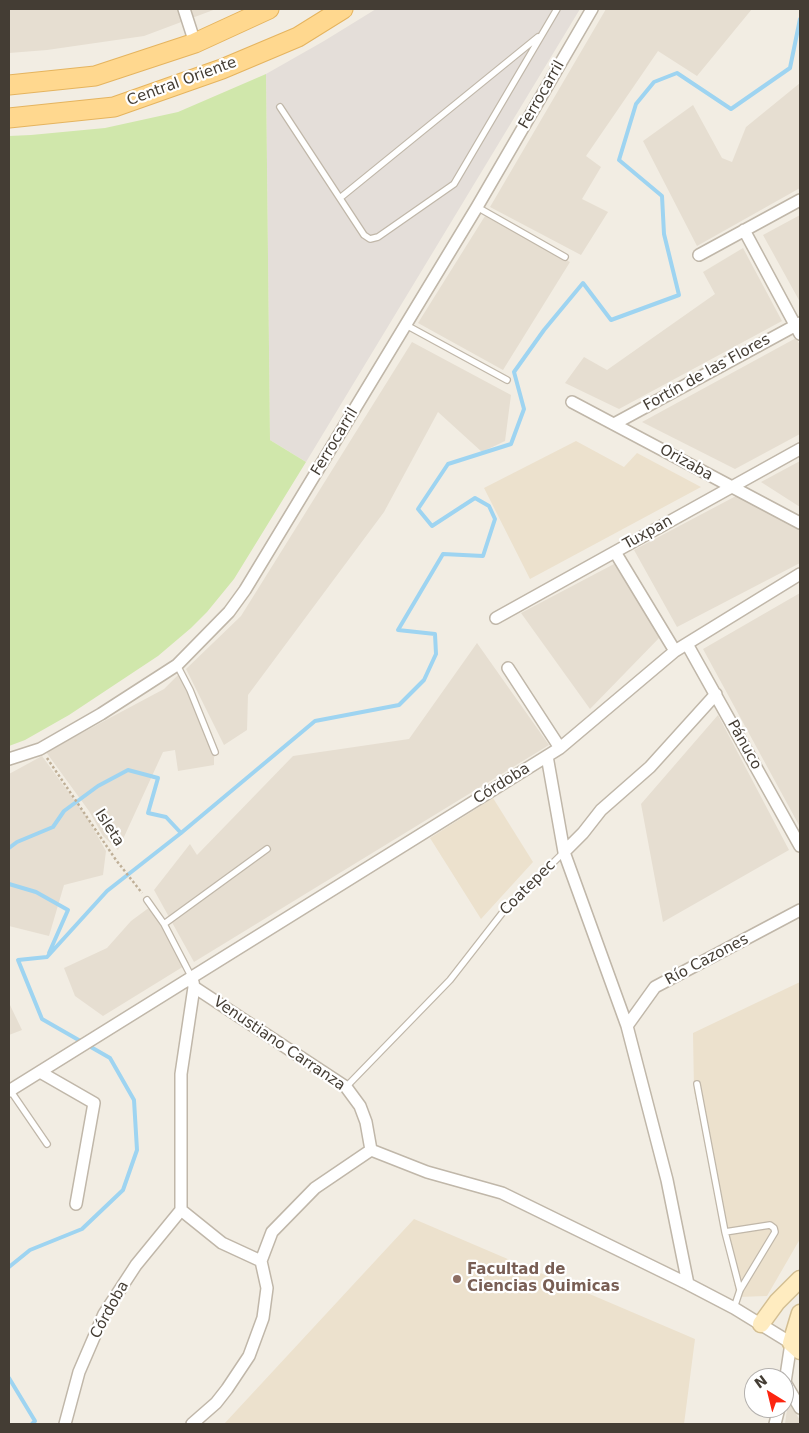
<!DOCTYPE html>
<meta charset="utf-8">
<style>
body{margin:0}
#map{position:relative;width:809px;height:1433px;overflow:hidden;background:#f2ede3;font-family:"DejaVu Sans",sans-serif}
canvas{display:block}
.frame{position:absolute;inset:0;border:10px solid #443d34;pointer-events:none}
.north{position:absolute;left:744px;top:1368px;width:50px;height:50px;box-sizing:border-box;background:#fff;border:1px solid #b4b1ae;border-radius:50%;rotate:324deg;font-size:14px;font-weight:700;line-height:20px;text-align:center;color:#443d34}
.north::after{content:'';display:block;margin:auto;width:18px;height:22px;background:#fc2510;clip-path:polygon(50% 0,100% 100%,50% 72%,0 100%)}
</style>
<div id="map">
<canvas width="809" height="1433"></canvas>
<div class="frame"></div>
<div class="north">N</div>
</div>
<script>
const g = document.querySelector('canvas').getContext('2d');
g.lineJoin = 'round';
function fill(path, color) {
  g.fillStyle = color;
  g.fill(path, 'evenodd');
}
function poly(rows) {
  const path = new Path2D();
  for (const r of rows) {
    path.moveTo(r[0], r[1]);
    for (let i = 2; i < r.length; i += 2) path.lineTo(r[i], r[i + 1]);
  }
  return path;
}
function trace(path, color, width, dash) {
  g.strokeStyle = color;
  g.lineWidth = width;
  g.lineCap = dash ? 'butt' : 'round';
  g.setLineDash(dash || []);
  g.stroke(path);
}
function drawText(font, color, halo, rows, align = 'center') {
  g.font = font + ' "DejaVu Sans",sans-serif';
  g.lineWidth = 4.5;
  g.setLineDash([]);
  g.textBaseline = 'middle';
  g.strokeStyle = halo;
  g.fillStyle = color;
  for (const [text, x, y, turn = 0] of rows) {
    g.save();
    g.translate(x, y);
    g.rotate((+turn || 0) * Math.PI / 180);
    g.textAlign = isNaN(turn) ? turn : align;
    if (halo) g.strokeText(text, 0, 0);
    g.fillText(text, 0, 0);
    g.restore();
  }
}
fill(poly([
 [9,9,216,9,144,36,47,50,9,53],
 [606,9,752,9,697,76,658,51,586,156,601,167,582,199,608,212,581,255,490,207],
 [800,83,800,188,697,246,643,141,693,105,722,158,732,162,746,127],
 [800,215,800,302,763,235],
 [485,216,570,262,503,370,418,323],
 [743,248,782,321,619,409,565,383,584,357,607,370,715,294,703,272],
 [796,338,800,345,800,434,735,469,642,422],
 [412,342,511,395,505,441,482,452,438,412,384,512,248,695,247,730,224,745,186,669,241,616],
 [800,461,800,507,761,482],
 [736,496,800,530,800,563,677,627,634,550],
 [614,564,661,636,590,709,521,613],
 [800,593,800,827,703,649],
 [477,643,549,745,194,962,154,890,190,844,197,855,293,756,409,739],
 [179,674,214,745,214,765,178,771,175,750,163,752,118,850,103,836,89,811,46,752,164,689],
 [718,715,789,850,663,922,641,804],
 [42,756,86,816,106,851,103,875,64,885,49,936,9,926,9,774],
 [154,904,189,963,103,1016,75,996,64,968,107,948,131,921],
 [9,1003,22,1030,9,1035],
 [788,1402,800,1420,800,1424,785,1424]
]), '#e6ded1');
fill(poly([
 [376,9,580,9,306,462,270,440,266,74,324,41]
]), '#e4ded9');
fill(poly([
 [576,441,624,467,637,453,701,487,530,579,484,488],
 [493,798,533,862,481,919,430,838],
 [800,982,800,1239,767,1296,737,1297,694,1091,693,1033],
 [414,1219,695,1339,684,1424,224,1424]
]), '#ece1cd');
fill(poly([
 [266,74,270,440,306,462,234,579,207,612,191,628,158,656,69,715,25,740,9,746,9,136,31,135,105,128,178,112]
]), '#d0e7ab');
trace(poly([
 [9,848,17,842,53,827,64,811,98,786,128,770,158,778,148,813,166,817,181,833],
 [9,884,36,892,68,910,49,953],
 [9,1267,30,1250,82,1229,123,1190,137,1150,134,1100,110,1058,42,1019,18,960,47,957,107,891,181,833,315,721,399,705,424,680,436,654,435,634,398,630,443,554,483,556,495,519,489,506,475,498,432,526,418,509,448,464,511,444,524,409,514,372,544,330,583,283,611,320,679,295,664,234,662,196,619,160,636,104,654,82,677,73,731,109,790,68,800,19],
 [9,1378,35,1421,32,1424]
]), '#9ed4f1', 4);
const service = poly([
 [280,107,364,235,370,239,378,237,454,184,557,9],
 [340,198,538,37],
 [477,207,565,257],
 [406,325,507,380],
 [177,665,190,690,215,752],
 [147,900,164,924,192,978],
 [164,924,267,849],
 [697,1084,725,1232,740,1290],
 [346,1087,450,980,503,912,564,852],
 [10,1090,47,1144],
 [725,1232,770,1225,774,1228,775,1232,740,1290,734,1308]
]);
const minor = poly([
 [184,9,195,43],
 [744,230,800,334],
 [699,255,800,200],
 [572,402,800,523],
 [614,424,800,323],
 [615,552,675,651],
 [496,618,800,449],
 [687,644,800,846],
 [508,668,560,748],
 [547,756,564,852,627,1026,667,1180,688,1284],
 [9,759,40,749,101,714,177,665,229,612,245,590,477,207,592,9],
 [564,852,583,833,601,810,650,767,716,694],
 [194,987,346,1087,360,1106,366,1122,371,1150,427,1172,502,1193,688,1284,734,1308,791,1343,784,1389],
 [627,1026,655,987,800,910],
 [40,1072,94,1103,76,1204],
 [9,1091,560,748,675,651,800,574],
 [181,1210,222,1243,261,1261],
 [786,1384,800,1408],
 [65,1424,79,1372,104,1314,136,1265,181,1210,181,1074,194,987,193,982],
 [192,1424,216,1403,227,1389,249,1356,263,1318,267,1288,261,1261,272,1232,315,1188,371,1150],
 [775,1424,779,1408]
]);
const secondary = poly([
 [800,1313,791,1343,800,1351],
 [761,1324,777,1302,800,1279]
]);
const primary = poly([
 [9,85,95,76,195,43,269,9],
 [9,118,114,107,222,69,298,37,343,9]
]);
trace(service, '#c0b7a9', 8);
trace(minor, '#c0b7a9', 14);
trace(secondary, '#d3be92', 19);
trace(primary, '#e5b45f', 21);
trace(poly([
 [47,758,116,860,142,893]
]), '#bfaf97', 2.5, [2.5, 2.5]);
trace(service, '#fff', 5.5);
trace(minor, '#fff', 11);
trace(secondary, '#ffecc0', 16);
trace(primary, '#ffd88f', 19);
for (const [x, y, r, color] of [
 [457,1279,5,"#8d6e63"]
]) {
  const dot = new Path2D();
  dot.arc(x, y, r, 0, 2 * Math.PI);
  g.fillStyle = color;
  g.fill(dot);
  trace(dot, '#fff', 2);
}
drawText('15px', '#443d34', '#fff', [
 ["Central Oriente",182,82,-20],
 ["Ferrocarril",542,95,-60],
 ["Fortín de las Flores",707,373,-29],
 ["Ferrocarril",335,442,-59],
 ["Orizaba",686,463,29],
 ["Tuxpan",648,533,-29],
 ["Pánuco",744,745,61],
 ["Córdoba",502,784,-32],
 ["Isleta",109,828,57],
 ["Coatepec",528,888,-45],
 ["Río Cazones",707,960,-28],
 ["Venustiano Carranza",279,1044,34],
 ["Córdoba",110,1310,-61]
]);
drawText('bold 15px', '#785e54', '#fff', [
 ["Facultad de",467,1270],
 ["Ciencias Quimicas",467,1287]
], 'left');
</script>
